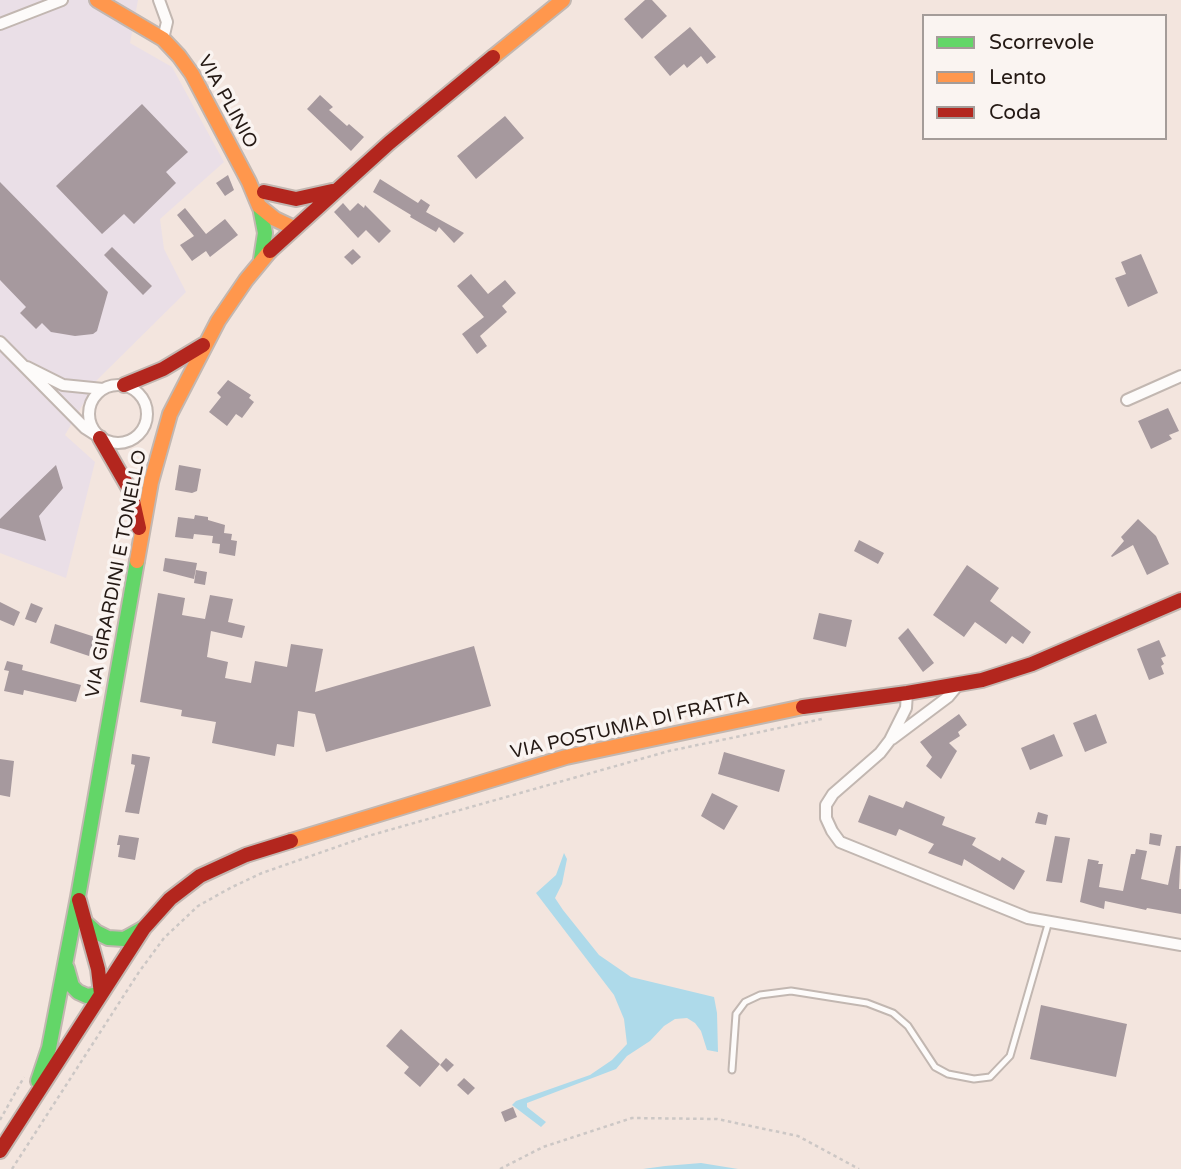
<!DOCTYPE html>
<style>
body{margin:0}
#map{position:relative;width:1181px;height:1169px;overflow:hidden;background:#f3e5de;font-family:"Varela Round",sans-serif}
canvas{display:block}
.legend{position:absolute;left:922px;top:14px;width:245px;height:126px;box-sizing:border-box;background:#faf4f1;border:2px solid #a49c99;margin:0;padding:9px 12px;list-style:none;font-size:21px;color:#241914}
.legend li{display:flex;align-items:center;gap:14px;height:35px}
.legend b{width:35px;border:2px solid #a49c99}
</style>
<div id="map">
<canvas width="1181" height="1169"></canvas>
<ul class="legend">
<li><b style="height:9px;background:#63d668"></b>Scorrevole</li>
<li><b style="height:9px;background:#ff974d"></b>Lento</li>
<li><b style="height:9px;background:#b3261e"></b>Coda</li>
</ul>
</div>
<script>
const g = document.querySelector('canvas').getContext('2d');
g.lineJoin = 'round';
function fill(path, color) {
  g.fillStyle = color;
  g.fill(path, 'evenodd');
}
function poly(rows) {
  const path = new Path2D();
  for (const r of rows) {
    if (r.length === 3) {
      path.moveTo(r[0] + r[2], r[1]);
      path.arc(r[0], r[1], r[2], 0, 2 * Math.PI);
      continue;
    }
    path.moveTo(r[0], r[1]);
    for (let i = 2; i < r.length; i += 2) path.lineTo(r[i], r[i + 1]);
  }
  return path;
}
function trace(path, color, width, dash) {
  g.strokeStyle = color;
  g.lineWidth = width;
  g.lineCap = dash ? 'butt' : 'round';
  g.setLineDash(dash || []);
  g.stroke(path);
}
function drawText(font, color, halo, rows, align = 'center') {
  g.font = font + ' "Varela Round",sans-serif';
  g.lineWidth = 7;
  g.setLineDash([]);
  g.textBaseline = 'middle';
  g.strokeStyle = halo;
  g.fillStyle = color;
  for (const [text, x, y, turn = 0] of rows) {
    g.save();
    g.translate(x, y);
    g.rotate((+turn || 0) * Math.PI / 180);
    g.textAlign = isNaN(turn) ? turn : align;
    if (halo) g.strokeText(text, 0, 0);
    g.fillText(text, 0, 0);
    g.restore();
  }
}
fill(poly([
 [0,0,138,0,130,43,172,67,224,162,160,219,164,249,186,292,97,380,65,435,95,462,66,578,0,553]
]), '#eadfe7');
fill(poly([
 [564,853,567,859,562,884,555,898,563,910,599,955,631,977,714,997,717,1013,718,1052,707,1050,701,1031,695,1023,687,1018,675,1019,664,1026,650,1041,627,1056,616,1069,527,1103,527,1107,546,1122,541,1127,512,1105,516,1101,590,1075,612,1060,627,1044,624,1019,614,995,536,893,556,875],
 [701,1163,738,1169,643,1169,665,1166]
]), '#aedaea');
fill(poly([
 [645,0,652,0,667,16,642,39,624,19],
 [690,27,716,57,707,64,701,56,687,68,684,64,670,76,654,57],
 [320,95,333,107,329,110,347,126,349,124,364,137,351,151,307,109],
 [142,104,188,152,166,172,176,183,134,224,124,214,102,234,56,186],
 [505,116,524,138,476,179,457,156],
 [228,175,234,190,225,196,216,183],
 [380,179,418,203,421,199,430,205,426,212,464,233,454,243,439,227,436,232,410,217,411,215,373,192],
 [0,182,108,292,97,331,93,334,75,336,51,332,42,323,36,329,20,313,26,307,0,280],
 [343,203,350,211,358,203,364,208,365,205,391,231,379,243,366,230,358,238,334,212],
 [185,208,206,234,225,219,238,235,210,257,206,251,192,261,180,245,194,236,177,215],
 [112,247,152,286,143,295,104,255],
 [353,249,361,257,352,265,344,257],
 [1141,254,1158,293,1128,307,1115,278,1126,274,1121,262],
 [471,274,488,294,505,280,516,293,502,306,507,312,480,336,487,346,477,354,462,334,484,317,457,286],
 [228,380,251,395,249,398,254,402,242,418,236,414,227,426,209,412,221,397,217,393],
 [1168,408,1179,431,1169,435,1172,439,1151,449,1138,421],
 [56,465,63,488,39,516,46,541,0,528,0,519],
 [179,465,201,469,197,491,192,493,175,490],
 [195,515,208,517,208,520,225,525,224,533,232,534,231,540,237,541,235,556,219,553,220,544,212,543,213,536,194,534,193,539,175,537,178,517,194,519],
 [1138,519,1156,536,1169,564,1147,575,1133,545,1112,557,1111,556,1124,541,1121,537],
 [859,540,884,553,878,564,854,551],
 [165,558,197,563,194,579,163,571],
 [967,565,999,588,990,601,1031,632,1023,644,1012,636,1006,644,975,622,964,637,933,615],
 [196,570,207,572,205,585,194,583],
 [158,593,185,598,182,615,205,619,210,595,233,599,228,622,245,626,242,638,211,631,207,657,228,662,225,678,251,683,255,661,287,667,291,644,323,649,315,692,474,646,491,706,326,752,315,714,298,711,294,747,277,744,275,756,212,743,216,722,181,716,182,710,140,702],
 [0,602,20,612,14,626,0,620],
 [31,603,43,608,36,623,25,619],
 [819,613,852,620,846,647,813,639],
 [55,624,95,637,89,656,50,643],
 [908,628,934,663,923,672,898,638],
 [1159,640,1166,656,1161,658,1164,664,1161,666,1164,674,1149,680,1137,649],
 [7,661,23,665,22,670,81,685,76,702,24,690,23,695,4,691,9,671,4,670],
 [959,714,967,725,958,732,960,736,949,743,957,751,941,779,926,766,932,757,920,742],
 [1096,714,1107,743,1085,752,1073,723],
 [1054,734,1063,756,1030,770,1021,748],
 [724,752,785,770,779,792,718,774],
 [132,754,150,757,139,814,125,812,135,765,131,764],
 [0,759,14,761,10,797,0,795],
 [712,793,738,806,724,830,701,816],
 [869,795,903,808,906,801,945,817,942,825,976,838,972,845,1000,861,1002,857,1025,871,1014,890,964,859,962,866,928,853,934,844,899,829,896,836,858,822],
 [1038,812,1048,815,1046,825,1035,823],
 [1150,833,1162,835,1160,846,1149,844],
 [119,835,139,838,135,860,118,857,120,845,117,845],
 [1055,836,1070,838,1062,883,1046,881],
 [1176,846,1181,846,1179,889,1181,889,1181,914,1147,908,1146,910,1105,901,1104,909,1080,902,1088,859,1099,861,1098,864,1103,864,1099,887,1123,891,1131,854,1135,854,1136,849,1147,851,1141,879,1168,885],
 [1041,1005,1127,1024,1116,1077,1030,1059],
 [401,1029,440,1064,420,1087,404,1073,409,1067,386,1046],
 [446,1058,454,1065,447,1072,440,1065],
 [464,1078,475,1088,468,1095,457,1085],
 [513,1107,517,1117,505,1122,501,1112]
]), '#a6999e');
const lane = poly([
 [732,1070,736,1014,745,1002,760,995,791,991,867,1003,893,1013,908,1026,935,1067,948,1074,974,1079,990,1077,1010,1056,1049,921]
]);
const street = poly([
 [159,0,167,22,163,39],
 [0,24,62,0],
 [0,342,85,428,96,435],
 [27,367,63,385,103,389],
 [118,414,29],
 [1127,400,1181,376],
 [907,693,906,708,890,740,880,753,833,794,826,805,826,818,832,831,840,842,1028,918,1181,945],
 [892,739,948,697,958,685]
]);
const fast = poly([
 [260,207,265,233,261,259],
 [86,923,96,932,108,938,124,939,142,929],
 [67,968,72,986,78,992,87,996,101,994],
 [38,1081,49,1048,78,897,137,561]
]);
const slow = poly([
 [97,0,163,39,179,56,192,74,249,182,259,206,275,219,294,228],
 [493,57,563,0],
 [137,561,151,482,170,414,218,321,246,280,270,251],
 [291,841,566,757,803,707]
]);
const jam = poly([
 [264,192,296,199,332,191],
 [270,251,389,143,493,57],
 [124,385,163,369,203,345],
 [100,438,131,492,139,528],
 [803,707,907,693,982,680,1032,664,1181,600],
 [79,900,98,969,101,994],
 [0,1151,144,928,170,899,200,876,246,855,291,841]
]);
trace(lane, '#c2b7b1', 9);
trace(street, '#c2b7b1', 14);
trace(fast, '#c2b7b1', 18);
trace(slow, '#c2b7b1', 18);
trace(jam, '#c2b7b1', 18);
trace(poly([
 [0,1120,24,1077],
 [12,1169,139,972,164,938,198,906,232,887,262,873,368,836,669,751,822,719],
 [500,1169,543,1147,632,1118,717,1119,798,1136,859,1169]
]), '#ccc7c5', 2.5, [3.5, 3.5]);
trace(lane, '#fdfbfa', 5);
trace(street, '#fdfbfa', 10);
trace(fast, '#63d668', 14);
trace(slow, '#ff974d', 14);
trace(jam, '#b3261e', 14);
drawText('19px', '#241914', '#faf4f1', [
 ["VIA PLINIO",227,102,61],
 ["VIA GIRARDINI E TONELLO",117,574,-79],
 ["VIA POSTUMIA DI FRATTA",630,726,-13]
]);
</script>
